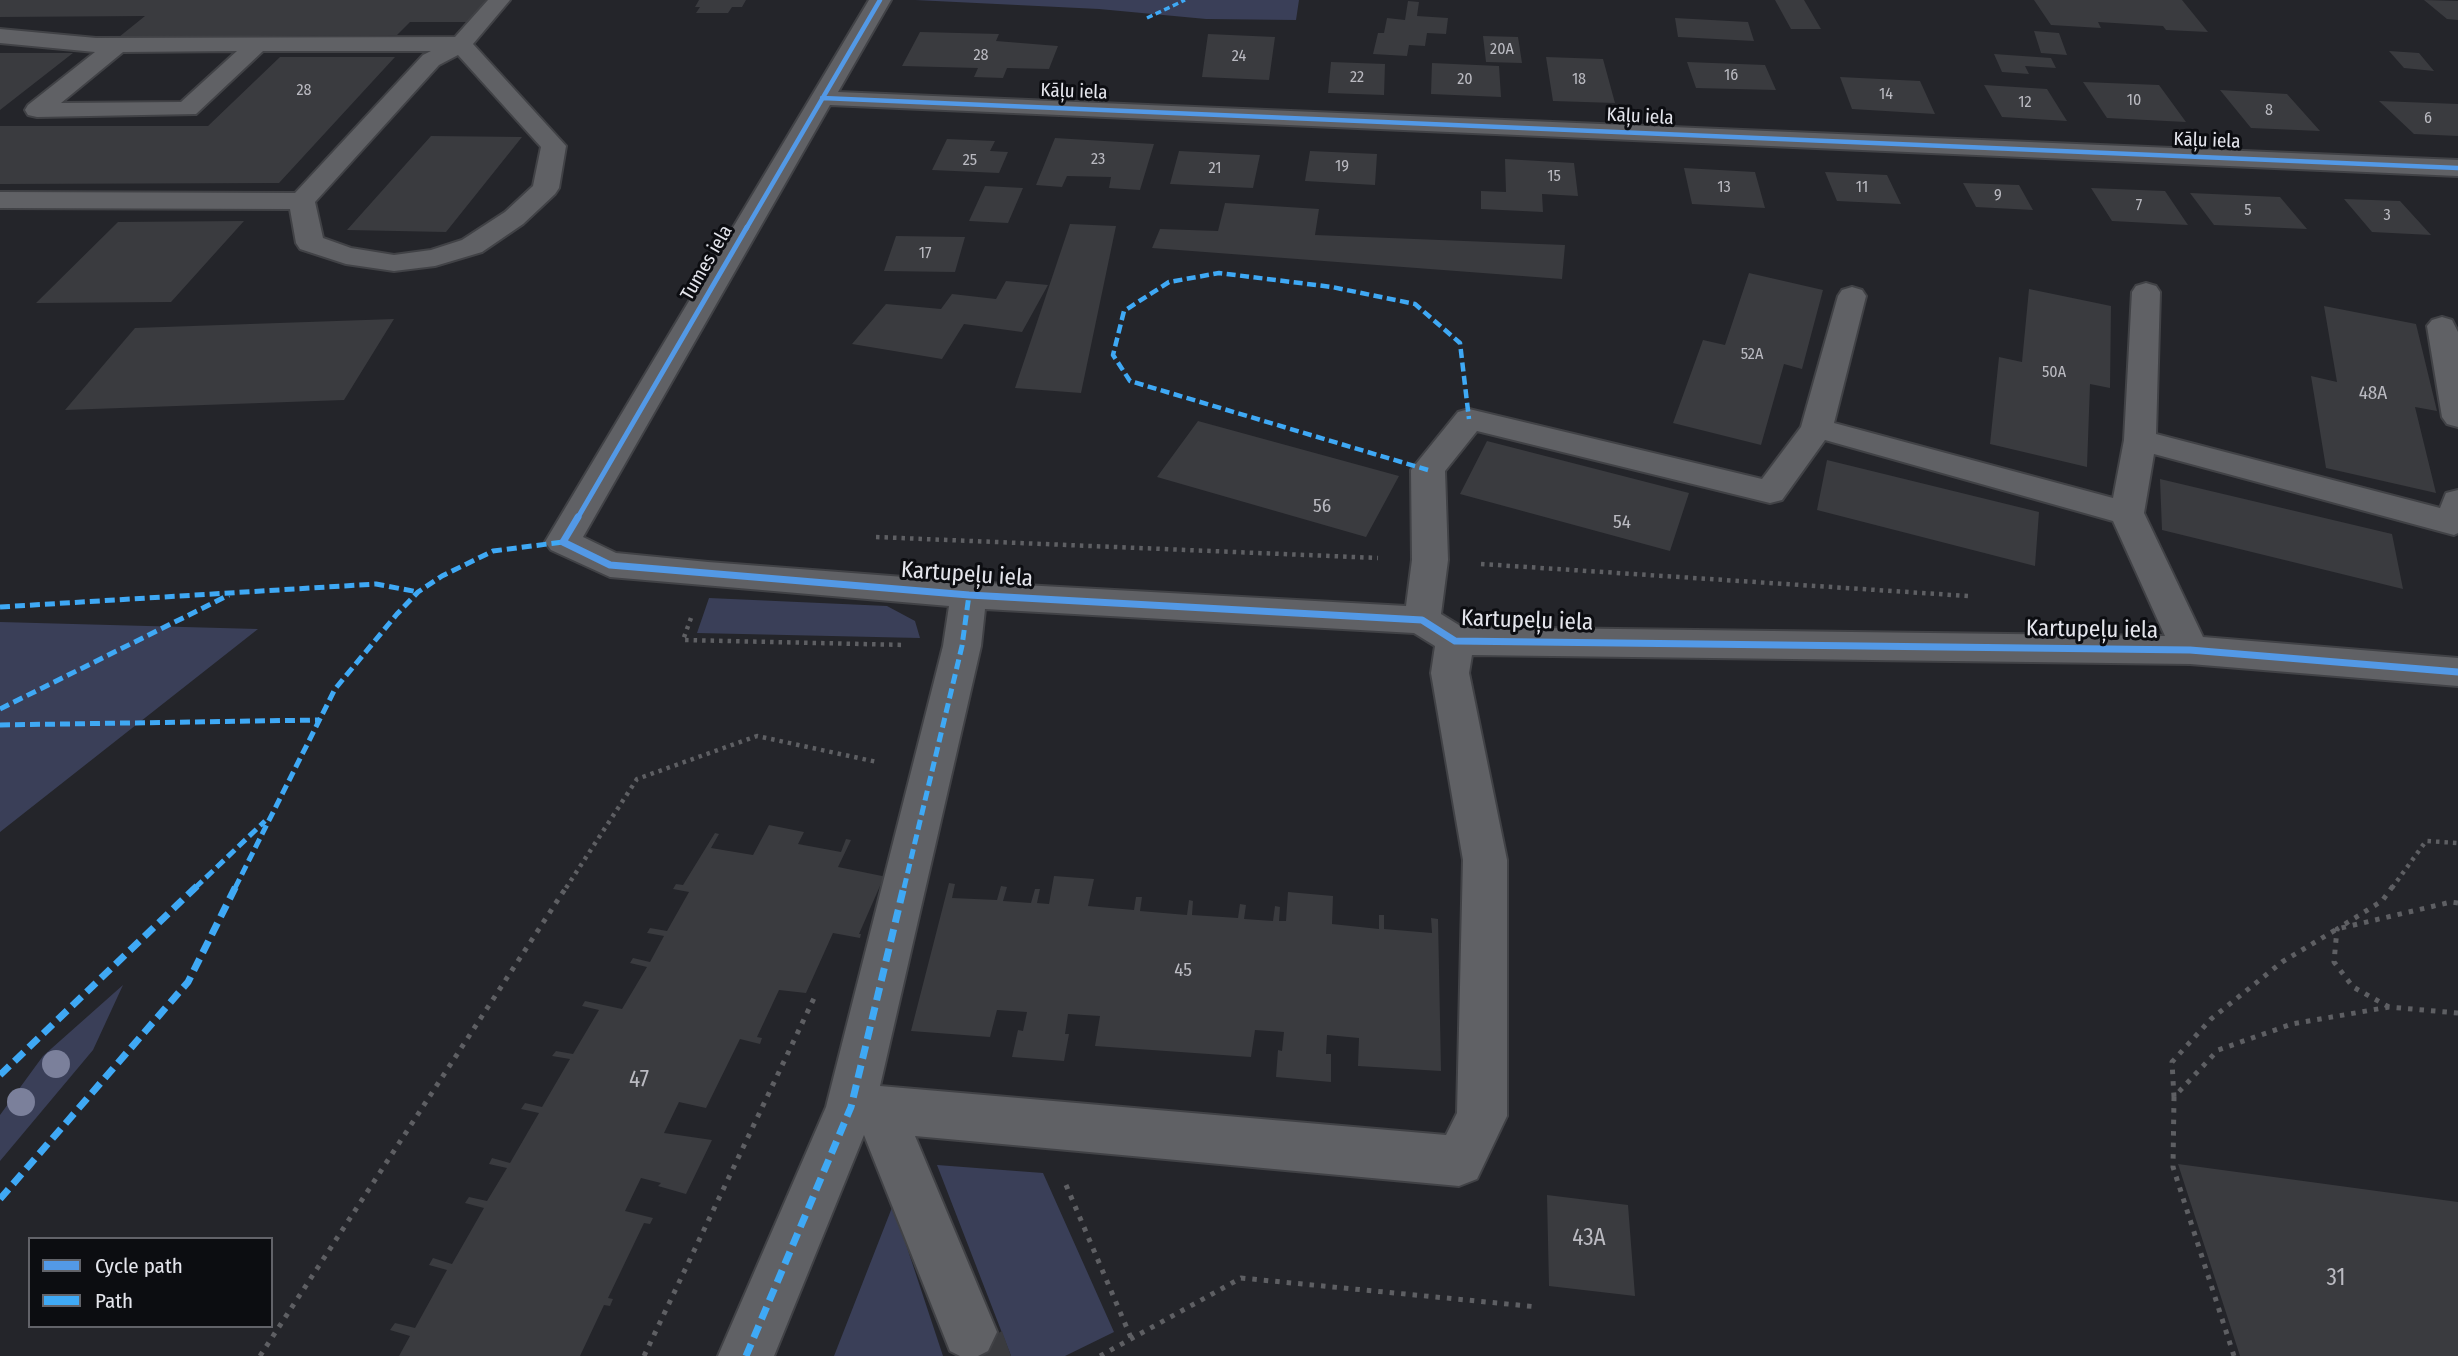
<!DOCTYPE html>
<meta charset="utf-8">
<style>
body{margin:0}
#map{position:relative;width:2458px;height:1356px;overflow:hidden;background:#24252a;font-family:"Fira Sans Condensed",sans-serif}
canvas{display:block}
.legend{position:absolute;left:28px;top:1237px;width:245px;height:91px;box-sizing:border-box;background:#0c0d11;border:2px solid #626369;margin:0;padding:9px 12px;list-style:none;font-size:21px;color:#e4e5ec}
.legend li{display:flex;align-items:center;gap:14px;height:35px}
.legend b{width:35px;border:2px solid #626369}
</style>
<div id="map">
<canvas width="2458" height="1356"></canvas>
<ul class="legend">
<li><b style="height:9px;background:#5399e6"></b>Cycle path</li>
<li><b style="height:9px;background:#3fa9f5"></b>Path</li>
</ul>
</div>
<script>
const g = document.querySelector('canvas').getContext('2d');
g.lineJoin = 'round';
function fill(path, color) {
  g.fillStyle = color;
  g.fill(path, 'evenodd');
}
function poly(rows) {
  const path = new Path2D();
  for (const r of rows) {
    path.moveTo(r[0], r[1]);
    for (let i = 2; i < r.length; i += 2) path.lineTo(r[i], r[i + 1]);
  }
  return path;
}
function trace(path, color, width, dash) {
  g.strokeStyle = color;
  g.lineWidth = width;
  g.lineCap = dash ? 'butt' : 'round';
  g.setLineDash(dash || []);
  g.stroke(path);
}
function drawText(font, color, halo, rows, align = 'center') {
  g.font = font + ' "Fira Sans Condensed",sans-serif';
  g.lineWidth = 6;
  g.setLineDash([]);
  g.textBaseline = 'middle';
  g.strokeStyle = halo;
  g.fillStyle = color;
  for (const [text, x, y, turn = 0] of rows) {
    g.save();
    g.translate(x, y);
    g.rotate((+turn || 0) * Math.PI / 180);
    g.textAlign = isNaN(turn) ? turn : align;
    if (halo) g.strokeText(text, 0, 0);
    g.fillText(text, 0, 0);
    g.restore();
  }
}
fill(poly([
 [915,0,1299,0,1296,20,1206,19,1099,9],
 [709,598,887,606,915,621,920,638,697,633],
 [0,622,258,629,0,832],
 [123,985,93,1050,0,1161,0,1115,43,1056],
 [937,1165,1043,1173,1114,1332,1065,1356,1011,1356],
 [893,1205,943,1356,834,1356]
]), '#3a3f58');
fill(poly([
 [0,0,489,0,470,22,410,22,397,35,119,37,145,16,0,17],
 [699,0,746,0,742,7,732,7,728,13,696,13,700,7,695,7],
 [1775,0,1804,0,1821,29,1791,29],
 [2034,0,2182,0,2208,32,2166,30,2163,26,2098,22,2101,28,2051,25],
 [2424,0,2458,1,2458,20,2447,19],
 [1408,1,1419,2,1417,16,1448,18,1446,34,1427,33,1425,46,1409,45,1407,56,1373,54,1378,33,1384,33,1387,18,1405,20],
 [1675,18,1748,22,1754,41,1678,37],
 [2034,31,2059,33,2067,55,2041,53],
 [920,32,999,34,996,41,1058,46,1049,69,1007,68,1003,78,974,77,978,68,902,66],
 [1208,34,1275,37,1269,80,1202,77],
 [1483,36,1518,37,1522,63,1486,62],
 [2389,51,2419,53,2434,71,2404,68],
 [0,53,73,53,0,110],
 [1994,54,2051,58,2056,68,2025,66,2029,74,2002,72],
 [280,57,395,57,279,183,0,184,0,126,208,126],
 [1546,57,1603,59,1615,103,1553,101],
 [1331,62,1385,64,1384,95,1328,93],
 [1687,62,1765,65,1776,90,1696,88],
 [1432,63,1499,66,1501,97,1431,94],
 [1840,77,1920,81,1935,114,1852,109],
 [2083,82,2159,85,2186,122,2107,118],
 [1984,85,2047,89,2067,121,2002,117],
 [2220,90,2287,94,2320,131,2251,128],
 [2379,101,2458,104,2458,136,2414,134],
 [431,136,522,137,446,232,347,230],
 [1055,138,1154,144,1140,190,1109,188,1111,177,1067,176,1062,187,1036,185],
 [947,139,995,141,990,151,1008,152,999,173,932,170],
 [1179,151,1260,155,1253,188,1170,184],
 [1310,151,1377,154,1375,185,1305,181],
 [1505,159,1574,163,1578,196,1542,194,1543,212,1481,209,1481,191,1506,192],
 [1684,168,1755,172,1765,208,1692,204],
 [1825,172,1887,175,1901,204,1837,201],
 [1963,183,2019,185,2033,210,1976,207],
 [985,186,1023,188,1008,223,969,221],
 [2091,188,2165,191,2188,225,2112,221],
 [2190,193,2280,197,2307,229,2214,225],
 [2344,199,2400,201,2431,235,2372,232],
 [1225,203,1319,209,1315,235,1565,245,1562,279,1152,248,1160,229,1218,231],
 [244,221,171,302,36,303,118,222],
 [1070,224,1116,226,1081,393,1015,388],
 [896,236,965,237,955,272,884,271],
 [1749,273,1823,290,1802,369,1784,364,1761,445,1673,423,1703,340,1725,345],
 [1006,281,1048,285,1022,332,964,324,942,359,852,344,886,304,941,309,952,294,996,299],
 [2029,289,2111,306,2110,388,2090,384,2087,467,1990,444,1999,357,2022,362],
 [2324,306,2416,324,2437,411,2415,407,2436,493,2326,468,2311,376,2337,382],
 [394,319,344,400,65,410,135,328],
 [1198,421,1399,476,1366,537,1157,477],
 [1487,441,1689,493,1670,551,1460,494],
 [1827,460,2039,512,2035,566,1817,510],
 [2160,479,2392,534,2403,589,2162,530],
 [769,825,804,832,798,844,841,852,846,839,851,840,838,867,887,877,883,879,859,934,861,934,860,938,833,933,806,993,779,990,757,1037,762,1038,760,1044,740,1039,706,1108,679,1102,664,1133,712,1140,686,1194,658,1186,661,1183,641,1178,625,1211,653,1218,650,1224,644,1223,608,1298,613,1299,610,1306,604,1305,580,1356,399,1356,410,1336,390,1330,395,1323,415,1328,447,1270,429,1265,433,1258,452,1264,484,1208,465,1203,469,1197,487,1201,507,1168,489,1164,492,1158,510,1163,539,1113,521,1109,525,1103,542,1107,570,1059,552,1056,556,1051,573,1054,599,1010,582,1006,585,1001,622,1009,647,967,630,963,633,958,650,962,664,936,647,933,650,928,667,931,689,892,673,889,676,884,683,885,715,833,719,834,711,848,753,855],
 [1054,876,1094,879,1088,906,1134,910,1136,897,1142,897,1140,911,1187,915,1189,900,1193,901,1192,915,1238,918,1240,904,1246,905,1244,919,1273,921,1275,906,1280,907,1279,921,1286,921,1288,892,1333,896,1332,924,1379,929,1379,915,1384,915,1384,929,1432,933,1431,918,1438,919,1441,1071,1358,1066,1359,1038,1327,1035,1326,1054,1331,1054,1331,1082,1276,1077,1278,1050,1282,1051,1284,1032,1255,1030,1251,1057,1095,1046,1100,1016,1068,1014,1065,1034,1069,1034,1064,1061,1012,1057,1018,1030,1023,1031,1027,1012,997,1010,990,1037,911,1031,949,883,955,884,952,898,997,900,1001,886,1007,887,1003,901,1031,903,1035,889,1040,889,1037,903,1049,904],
 [2178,1164,2458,1202,2458,1356,2240,1356],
 [1547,1195,1628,1205,1635,1296,1549,1286],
 [1002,1331,1011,1356,955,1356]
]), '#3a3b3f');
const minor = poly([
 [488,0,510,0,473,44,566,146,559,188,555,194,523,224,482,252,435,266,394,271,346,264,300,249,296,243,290,209,0,208,0,192,295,193,423,55,431,51,263,51,196,114,37,117,28,115,25,110,28,105,95,52,0,43,0,29,96,38,455,37,488,0],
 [237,51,181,102,61,103,123,52,237,51],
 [458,55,541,147,533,186,505,212,462,240,431,250,394,255,351,248,323,238,315,202,439,65,458,55],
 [869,0,891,0,838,92,2458,160,2458,176,830,105,583,537,616,553,708,562,969,582,1406,606,1412,560,1411,470,1458,412,1469,409,1762,479,1801,427,1838,296,1842,290,1852,287,1862,290,1866,296,1834,423,2113,498,2124,440,2132,292,2136,286,2146,283,2156,286,2160,292,2156,434,2440,508,2446,493,2458,490,2458,533,2454,535,2154,454,2144,513,2203,637,2458,658,2458,686,2190,664,1472,655,1469,673,1507,860,1507,1116,1477,1179,1459,1186,915,1136,997,1332,988,1351,978,1356,960,1356,950,1351,864,1135,774,1356,718,1356,826,1107,943,646,949,606,610,577,551,550,545,542,869,0],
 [1477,431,1770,503,1782,500,1825,440,2113,521,2165,636,1462,627,1441,614,1448,560,1445,471,1477,431],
 [985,609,1414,633,1435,646,1431,673,1463,860,1457,1113,1446,1135,880,1086,981,646,985,609],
 [2442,317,2452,320,2458,332,2458,427,2447,424,2442,417,2427,326,2432,320,2442,317]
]);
trace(minor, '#414246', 4);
trace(poly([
 [876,537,1378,558],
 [1481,564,1968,596],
 [691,618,683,640,906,645],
 [566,888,637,779,757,736,877,762],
 [2392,888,2426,841,2458,843]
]), '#5e5f63', 4.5, [3.5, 5]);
trace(poly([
 [2389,1007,2353,987,2334,962,2337,929,2382,901,2393,886],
 [2174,1097,2172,1062,2211,1019,2282,962,2337,929,2451,902,2458,903],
 [1066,1185,1132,1340],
 [260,1356,567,886],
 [644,1356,816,994],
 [1100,1356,1241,1278,1538,1307],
 [2234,1356,2173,1167,2174,1097,2218,1050,2292,1024,2389,1007,2458,1013]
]), '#5e5f63', 5, [4.5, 7]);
fill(minor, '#606165');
trace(poly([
 [1147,18,1185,0]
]), '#3fa9f5', 3.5, [6, 3.5]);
trace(poly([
 [1428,470,1130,381,1113,355,1124,311,1169,282,1219,273,1332,287,1415,304,1460,343,1469,419]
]), '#3fa9f5', 4.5, [9, 4.5]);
trace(poly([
 [0,607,376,584,418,592],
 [0,709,229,595],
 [0,725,319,720],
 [195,888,265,821],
 [235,888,335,689,397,614,418,592,442,576,493,551,563,542],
 [904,888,962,646,969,595]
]), '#3fa9f5', 5, [10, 5]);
trace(poly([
 [0,1075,197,886],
 [0,1199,188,982,236,886],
 [746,1356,851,1107,904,886]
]), '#3fa9f5', 7, [13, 7]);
trace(poly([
 [822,98,2458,168],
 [746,229,880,0]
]), '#5399e6', 4.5);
trace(poly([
 [577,519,747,227]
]), '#5399e6', 5);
trace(poly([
 [578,517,563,542,610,565,969,595,1422,620,1455,641,2190,650,2458,672]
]), '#5399e6', 7);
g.fillStyle = '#7b809b';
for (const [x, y] of [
 [56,1064],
 [21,1102]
]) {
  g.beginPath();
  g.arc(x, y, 14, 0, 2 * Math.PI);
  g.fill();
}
drawText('16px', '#babac1', null, [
 ["20A",1502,50],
 ["28",981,56],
 ["24",1239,57],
 ["16",1731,76],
 ["22",1357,78],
 ["20",1465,80],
 ["18",1579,80],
 ["28",304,91],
 ["14",1886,95],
 ["10",2134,101],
 ["12",2025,103],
 ["8",2269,111],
 ["6",2428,119],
 ["23",1098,160],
 ["25",970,161],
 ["19",1342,167],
 ["21",1215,169],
 ["15",1554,177],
 ["13",1724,188],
 ["11",1862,188],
 ["9",1998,196],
 ["7",2139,206],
 ["5",2248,211],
 ["3",2387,216],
 ["17",925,254],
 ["52A",1752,355],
 ["50A",2054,373]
]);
drawText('19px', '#e4e5ec', '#0c0d11', [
 ["Kāļu iela",1074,92,2],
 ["Kāļu iela",1640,117,3],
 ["Kāļu iela",2207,141,2],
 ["Tumes iela",707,263,-60]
]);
drawText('19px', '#babac1', null, [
 ["48A",2373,394],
 ["56",1322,507],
 ["54",1622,523],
 ["45",1183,971]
]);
drawText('23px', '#e4e5ec', '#0c0d11', [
 ["Kartupeļu iela",967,575,4],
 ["Kartupeļu iela",1527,621,2],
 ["Kartupeļu iela",2092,630,1]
]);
drawText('23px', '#babac1', null, [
 ["47",639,1081],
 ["43A",1589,1239],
 ["31",2336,1279]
]);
</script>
